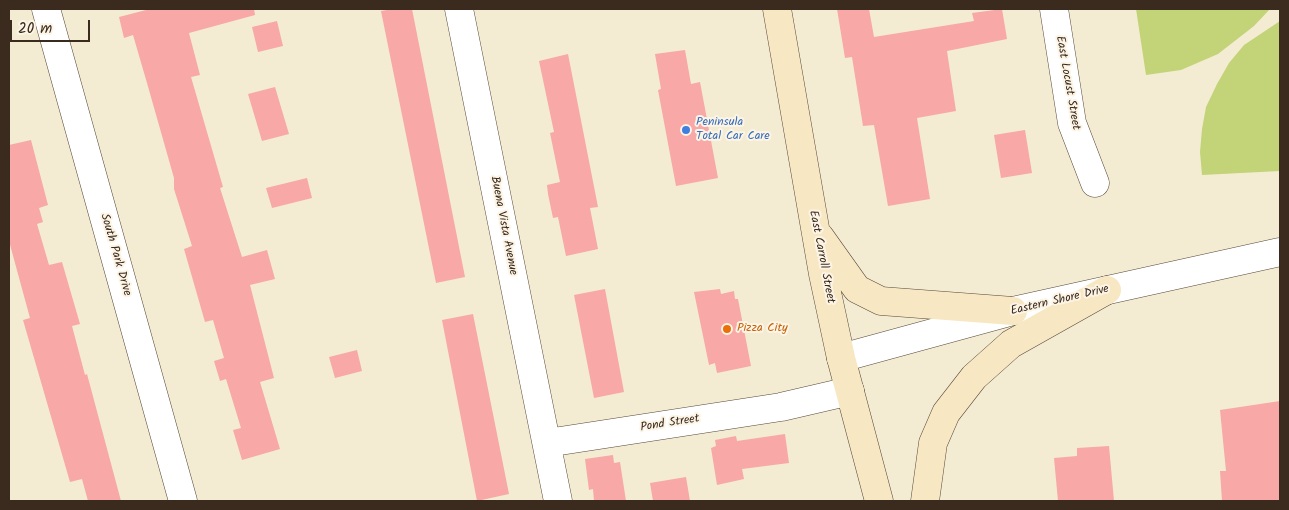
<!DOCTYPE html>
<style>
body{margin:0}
#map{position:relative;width:1289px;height:510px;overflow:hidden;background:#f3ecd2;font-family:Kalam,sans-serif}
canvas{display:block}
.frame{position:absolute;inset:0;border:10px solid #3b2a1e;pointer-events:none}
.scale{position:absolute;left:10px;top:20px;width:80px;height:22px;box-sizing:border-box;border:2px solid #3b2a1e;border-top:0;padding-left:6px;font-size:15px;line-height:18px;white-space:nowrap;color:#3b2a1e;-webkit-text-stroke:4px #fcf5e5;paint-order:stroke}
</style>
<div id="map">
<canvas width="1289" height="510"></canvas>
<div class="frame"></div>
<div class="scale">20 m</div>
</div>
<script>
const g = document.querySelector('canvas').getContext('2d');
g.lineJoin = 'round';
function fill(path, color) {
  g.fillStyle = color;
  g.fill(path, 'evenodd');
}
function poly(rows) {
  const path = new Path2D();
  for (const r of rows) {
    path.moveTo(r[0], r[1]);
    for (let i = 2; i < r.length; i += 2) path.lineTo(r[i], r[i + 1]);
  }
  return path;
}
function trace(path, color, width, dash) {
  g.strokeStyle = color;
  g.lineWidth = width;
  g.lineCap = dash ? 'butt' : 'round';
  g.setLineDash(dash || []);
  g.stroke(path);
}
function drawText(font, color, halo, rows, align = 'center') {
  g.font = font + ' Kalam,sans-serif';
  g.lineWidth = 4;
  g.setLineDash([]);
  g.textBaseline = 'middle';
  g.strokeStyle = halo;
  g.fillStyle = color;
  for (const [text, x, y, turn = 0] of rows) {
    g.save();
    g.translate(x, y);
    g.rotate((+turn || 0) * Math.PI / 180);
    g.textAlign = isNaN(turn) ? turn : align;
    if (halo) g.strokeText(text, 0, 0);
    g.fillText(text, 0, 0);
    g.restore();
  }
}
fill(poly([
 [1136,9,1270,9,1254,26,1218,54,1181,70,1146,75],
 [1280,21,1280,171,1202,175,1200,152,1202,129,1206,107,1217,84,1229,63,1244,45]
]), '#c2d477');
fill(poly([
 [150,9,254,9,255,15,189,33,200,75,191,77,223,187,220,188,242,257,267,250,275,279,250,285,274,378,260,382,280,449,242,460,233,430,241,428,226,379,220,381,214,361,224,358,213,320,205,322,184,249,192,246,174,189,174,178,147,83,133,35,124,38,119,17],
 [393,9,412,9,465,277,436,283,381,11],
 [837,9,869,9,874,37,974,21,972,13,1002,9,1007,39,947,51,956,111,917,118,930,199,888,206,874,125,863,126,852,57,845,58],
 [277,21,283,46,258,52,252,27],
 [685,50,691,84,700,82,718,178,676,186,658,90,661,89,655,54],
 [568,54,598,207,590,208,598,249,566,256,558,217,553,218,548,194,547,185,560,182,550,133,554,132,539,61],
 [275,87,289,134,262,141,248,94],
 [1025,130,1032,173,1001,178,994,135],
 [31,140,48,205,39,208,43,222,37,224,49,265,62,262,80,324,72,326,85,375,87,374,121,501,88,501,82,479,70,482,23,320,30,318,9,241,9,145],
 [307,178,312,198,272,208,266,188],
 [605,289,624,392,594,398,574,295],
 [720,289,721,294,734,291,735,299,738,299,751,366,717,373,715,363,709,365,694,292],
 [473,314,509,494,477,501,442,320],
 [357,350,362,371,335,378,329,357],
 [1280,401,1280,501,1222,501,1220,471,1226,471,1220,410],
 [785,434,789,463,742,469,744,479,717,485,711,448,716,446,715,440,736,436,737,441],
 [1109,446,1114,501,1058,501,1054,458,1077,456,1077,448],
 [613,455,614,463,620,462,626,501,594,501,593,489,589,490,585,459],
 [686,477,690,501,653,501,650,483]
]), '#f7a8a7');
const minor = poly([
 [46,9,183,501],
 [459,9,558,501],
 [1054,9,1072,123,1095,183],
 [547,443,781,407,850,391]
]);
const tertiary = poly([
 [841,358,1013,311,1280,252]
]);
const secondary = poly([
 [777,9,823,274,841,358,879,501],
 [820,237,857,289,881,301,1013,311],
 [925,501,933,443,946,413,974,377,1011,344,1107,290]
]);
trace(minor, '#574739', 29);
trace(tertiary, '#574739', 29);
trace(secondary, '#574739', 29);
trace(minor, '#fff', 28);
trace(tertiary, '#fff', 28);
trace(secondary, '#f7e8c3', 28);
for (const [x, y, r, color] of [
 [686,130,5,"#3f7fe0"],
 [727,329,5,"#e8710a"]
]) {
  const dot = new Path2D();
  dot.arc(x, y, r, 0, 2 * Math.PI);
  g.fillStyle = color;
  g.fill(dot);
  trace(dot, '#fcf5e5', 2);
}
drawText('12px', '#3b2a1e', '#fcf5e5', [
 ["East Locust Street",1067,83,80],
 ["Buena Vista Avenue",503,226,79],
 ["South Park Drive",115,255,74],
 ["East Carroll Street",821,257,79],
 ["Eastern Shore Drive",1060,301,-13],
 ["Pond Street",670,424,-9]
]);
drawText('12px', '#366cbe', '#fcf5e5', [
 ["Peninsula",696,123],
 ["Total Car Care",696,137]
], 'left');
drawText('12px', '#c56008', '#fcf5e5', [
 ["Pizza City",737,329]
], 'left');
</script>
